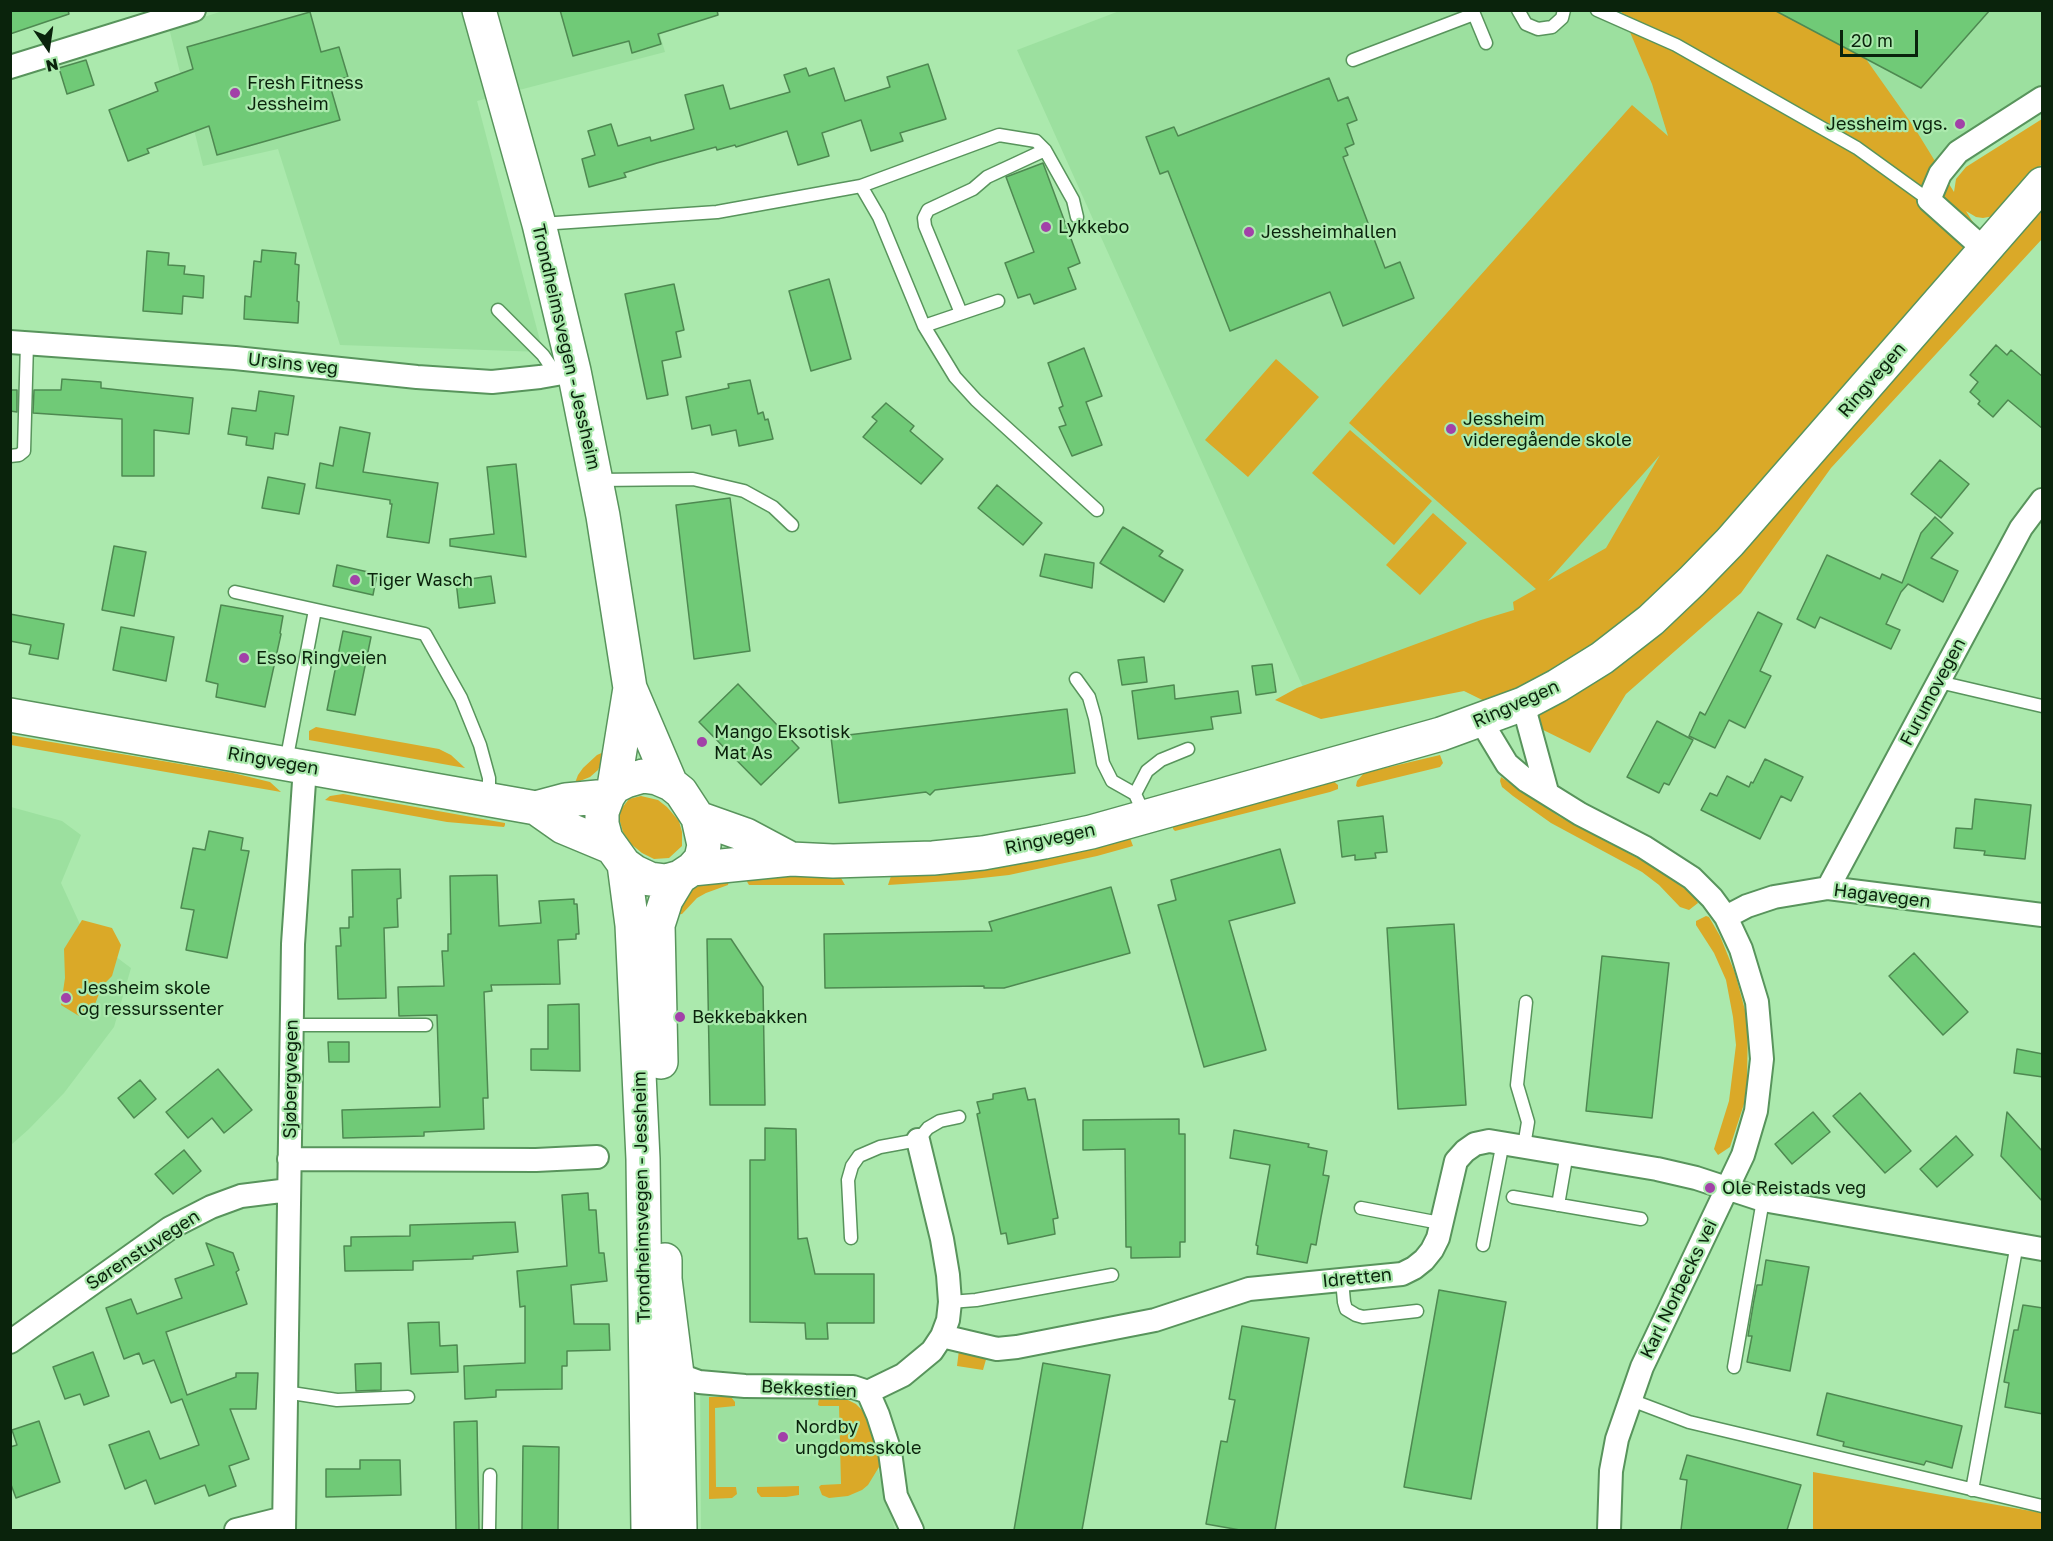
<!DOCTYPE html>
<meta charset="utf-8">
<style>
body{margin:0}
#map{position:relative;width:2053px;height:1541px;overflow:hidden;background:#abe9ad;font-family:"Golos Text",sans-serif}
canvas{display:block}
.frame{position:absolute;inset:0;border:12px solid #0a230c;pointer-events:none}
.north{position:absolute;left:18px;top:18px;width:60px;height:60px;-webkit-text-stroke:4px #abe9ad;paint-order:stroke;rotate:167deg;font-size:16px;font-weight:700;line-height:24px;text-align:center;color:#0a230c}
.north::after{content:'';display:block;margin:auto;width:21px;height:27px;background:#0a230c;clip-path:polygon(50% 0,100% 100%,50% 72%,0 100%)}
.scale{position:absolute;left:1840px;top:30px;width:78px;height:27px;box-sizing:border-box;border:3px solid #0a230c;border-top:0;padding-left:8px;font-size:18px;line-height:21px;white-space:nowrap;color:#0a230c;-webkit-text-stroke:4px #abe9ad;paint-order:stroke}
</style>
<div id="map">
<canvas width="2053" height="1541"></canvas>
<div class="frame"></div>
<div class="north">N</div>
<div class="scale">20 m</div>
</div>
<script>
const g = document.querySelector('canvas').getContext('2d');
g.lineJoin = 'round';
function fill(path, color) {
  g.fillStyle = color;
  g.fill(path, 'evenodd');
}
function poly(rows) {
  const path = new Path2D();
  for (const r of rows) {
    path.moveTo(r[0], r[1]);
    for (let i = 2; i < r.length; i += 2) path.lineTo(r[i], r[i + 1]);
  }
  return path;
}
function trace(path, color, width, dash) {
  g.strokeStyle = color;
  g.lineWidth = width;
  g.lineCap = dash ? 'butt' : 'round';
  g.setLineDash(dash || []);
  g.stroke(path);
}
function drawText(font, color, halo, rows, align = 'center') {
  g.font = font + ' "Golos Text",sans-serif';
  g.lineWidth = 4.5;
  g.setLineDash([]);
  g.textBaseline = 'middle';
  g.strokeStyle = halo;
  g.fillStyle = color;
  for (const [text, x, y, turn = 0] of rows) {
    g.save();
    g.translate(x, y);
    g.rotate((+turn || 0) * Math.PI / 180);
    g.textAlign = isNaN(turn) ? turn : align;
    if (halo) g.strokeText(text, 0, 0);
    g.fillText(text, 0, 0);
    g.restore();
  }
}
fill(poly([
 [226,10,653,10,665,52,477,101,543,352,340,345,278,149,203,166,169,28],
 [1122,10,2042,11,2042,111,1967,163,1864,262,1568,595,1307,696,1017,50],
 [11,807,62,821,81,835,61,883,84,933,131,968,114,1027,64,1093,29,1129,11,1145],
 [700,1373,839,1391,876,1463,895,1530,701,1530]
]), '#9ce09f');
fill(poly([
 [1621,11,1832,11,1914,127,1954,192,1956,179,1966,167,2042,119,2042,164,1994,216,1983,218,1976,217,1966,211,1984,240,2042,197,2042,239,1831,468,1741,593,1626,694,1590,753,1464,691,1321,719,1275,700,1297,688,1481,620,1514,610,1513,602,1536,589,1349,423,1632,105,1668,136,1652,84],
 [1660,455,1606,548,1548,581],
 [1276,359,1319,397,1248,477,1205,440],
 [1350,430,1432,501,1394,545,1312,473],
 [1433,513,1467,543,1420,595,1386,565],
 [316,727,439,749,451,755,465,768,309,740,309,731],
 [10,735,233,773,270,782,281,792,11,745],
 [606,751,598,770,590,777,575,783,578,775,583,768,597,755],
 [1440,755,1443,763,1440,767,1358,787,1356,786,1357,781,1364,773],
 [1501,777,1560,817,1647,863,1685,889,1696,899,1698,903,1689,910,1680,907,1659,885,1642,872,1551,823,1513,796,1502,787,1500,781],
 [1333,781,1338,785,1338,789,1330,792,1175,831,1173,829,1173,826],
 [343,794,505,823,505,825,504,827,447,822,325,800,330,796],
 [641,796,658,800,667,807,679,821,682,832,682,846,669,858,654,859,642,853,631,844,623,832,619,818,621,809,629,799],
 [1130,838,1133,846,1097,856,1009,875,964,880,888,885,891,876,1011,866],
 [730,875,728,885,706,893,697,898,682,914,674,915,682,900,692,890,703,883],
 [743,875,841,878,845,885,749,885],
 [1706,916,1709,917,1720,936,1735,973,1748,1021,1747,1082,1744,1104,1730,1147,1718,1155,1714,1149,1729,1101,1736,1045,1733,1017,1726,980,1714,953,1696,925,1696,921],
 [82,920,112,928,121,945,112,976,102,986,92,1012,79,1016,61,1005,65,978,64,949],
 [959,1350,987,1356,983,1370,957,1366],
 [838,1395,856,1404,863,1411,876,1446,880,1458,879,1467,868,1485,862,1490,848,1496,829,1498,822,1495,819,1487,821,1485,841,1484,839,1406,820,1406,818,1405,819,1398],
 [709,1397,731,1397,735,1402,735,1406,715,1408,716,1487,736,1487,737,1494,732,1498,709,1499],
 [1813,1472,2042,1513,2042,1530,1813,1530],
 [799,1486,799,1495,786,1497,761,1497,757,1492,757,1487]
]), '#daa928');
const building = poly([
 [10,10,68,10,69,14,10,34,10,10],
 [560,10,717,10,718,15,658,34,661,44,632,53,629,41,573,56,560,10],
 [1774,10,1990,10,1921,88,1774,10],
 [310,12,321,52,339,47,348,77,329,82,340,120,217,155,209,126,147,149,149,153,128,161,109,110,158,91,155,83,193,69,187,47,310,12],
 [86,60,94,85,67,94,59,68,86,60],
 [928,64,946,119,900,133,903,141,871,151,861,120,822,133,829,156,798,165,787,131,736,147,735,145,717,150,716,147,657,163,624,173,626,177,589,187,582,159,595,155,588,131,611,124,618,146,650,137,651,141,694,129,685,95,723,85,730,109,790,92,784,75,806,68,809,76,834,68,845,101,890,87,887,77,928,64],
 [1329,78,1338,101,1348,97,1357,120,1347,124,1354,144,1345,148,1348,155,1343,157,1385,268,1400,262,1414,298,1343,326,1330,292,1230,331,1168,171,1160,174,1146,137,1174,127,1178,136,1329,78],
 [1043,163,1080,263,1068,268,1076,289,1034,304,1030,294,1018,298,1005,263,1034,252,1006,177,1043,163],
 [262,250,296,253,295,264,299,265,297,301,299,302,298,323,244,319,245,296,251,297,254,261,261,262,262,250],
 [147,251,169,253,168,265,185,266,184,274,204,276,203,298,183,296,182,314,143,311,147,251],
 [829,279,851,359,811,371,789,291,829,279],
 [674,284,684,330,676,332,681,357,662,361,668,395,647,399,625,294,674,284],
 [1996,345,2007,355,2011,350,2043,377,2043,429,2008,400,1993,417,1978,404,1980,401,1970,392,1978,382,1970,375,1996,345],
 [1084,348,1102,396,1086,402,1102,445,1072,456,1059,427,1066,425,1059,408,1063,406,1048,363,1084,348],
 [62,379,101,382,101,388,193,398,189,434,154,430,154,476,122,476,122,419,33,413,34,390,61,390,62,379],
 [750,380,758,414,763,412,765,420,768,419,773,439,739,446,736,430,712,435,710,425,692,429,686,397,729,388,728,384,750,380],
 [10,390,17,390,17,412,10,411,10,390],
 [259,391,294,396,288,435,275,433,273,449,246,445,247,437,228,434,232,408,256,411,259,391],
 [886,403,914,426,910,431,943,459,921,484,863,437,877,421,872,417,886,403],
 [340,427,370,433,363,472,438,483,429,543,387,537,392,504,390,504,390,500,316,488,320,463,333,466,340,427],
 [1940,460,1969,484,1941,518,1911,494,1940,460],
 [516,464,526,557,450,546,450,539,494,534,487,467,516,464],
 [268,477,305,484,299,514,262,508,268,477],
 [997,485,1042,523,1023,545,978,508,997,485],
 [730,498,750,651,694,659,676,505,730,498],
 [1935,517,1953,533,1931,558,1958,571,1943,602,1908,584,1901,592,1886,624,1900,630,1891,649,1820,617,1815,628,1797,619,1827,555,1880,579,1882,574,1902,583,1921,533,1935,517],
 [1123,527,1163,551,1159,556,1183,570,1164,602,1100,563,1123,527],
 [114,546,146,552,134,616,102,610,114,546],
 [1045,554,1094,563,1092,588,1040,576,1045,554],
 [337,565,377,574,373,595,333,586,337,565],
 [491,576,495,603,459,608,456,581,491,576],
 [221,605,283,616,280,633,281,634,265,707,216,697,218,684,206,681,221,605],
 [1758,612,1782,624,1760,671,1771,676,1745,728,1729,720,1715,748,1689,736,1700,712,1705,715,1758,612],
 [10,614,64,624,58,659,29,654,31,645,10,641,10,614],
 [121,627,174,637,166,681,113,670,121,627],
 [343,631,371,637,355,715,327,710,343,631],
 [1144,657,1147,682,1122,685,1118,660,1144,657],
 [1272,664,1276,692,1256,695,1252,666,1272,664],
 [738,684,799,748,761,785,699,722,738,684],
 [1174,685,1175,699,1238,691,1241,713,1211,717,1213,729,1138,739,1132,691,1174,685],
 [1067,709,1075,773,935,790,930,795,926,792,839,803,831,737,1067,709],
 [1657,721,1693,740,1669,785,1664,783,1659,793,1627,777,1657,721],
 [1765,759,1803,777,1791,801,1781,796,1760,839,1701,810,1710,793,1717,796,1727,776,1749,787,1751,782,1753,783,1765,759],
 [1975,799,2031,805,2025,859,1984,855,1985,851,1954,848,1956,828,1972,829,1975,799],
 [1383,816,1387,852,1375,853,1376,858,1355,860,1355,855,1342,857,1338,821,1383,816],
 [209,831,243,838,241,850,249,851,227,958,186,950,194,910,181,908,193,848,205,850,209,831],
 [1280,849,1295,903,1229,921,1266,1050,1204,1067,1158,905,1176,900,1171,880,1280,849],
 [400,869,401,898,397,899,398,927,384,928,386,998,338,999,336,946,341,946,340,928,349,928,349,917,353,917,352,870,400,869],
 [497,875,499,926,541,923,539,901,574,899,574,904,577,904,579,934,576,934,576,939,558,940,560,984,491,985,492,991,484,992,488,1098,483,1098,484,1129,424,1132,424,1136,343,1138,342,1110,440,1107,437,1015,399,1016,398,987,444,986,442,951,448,951,448,934,451,934,450,876,497,875],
 [1111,887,1130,953,1004,988,984,988,984,986,825,988,824,934,992,931,989,922,1111,887],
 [1454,924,1466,1105,1398,1109,1387,928,1454,924],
 [707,939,731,939,763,987,765,1105,710,1105,707,939],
 [1914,953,1968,1012,1943,1035,1889,976,1914,953],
 [1602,956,1669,963,1652,1118,1586,1111,1602,956],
 [579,1004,580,1071,531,1070,531,1049,548,1049,548,1005,579,1004],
 [328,1042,349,1042,349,1062,329,1062,328,1042],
 [2017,1049,2043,1054,2043,1077,2014,1073,2017,1049],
 [218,1069,252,1110,224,1133,212,1118,188,1138,166,1112,218,1069],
 [140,1080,156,1099,134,1118,118,1098,140,1080],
 [1025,1088,1028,1100,1035,1099,1058,1218,1053,1219,1055,1234,1008,1244,1006,1233,1001,1234,977,1114,980,1113,977,1102,993,1099,993,1094,1025,1088],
 [1860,1093,1911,1151,1885,1173,1833,1116,1860,1093],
 [1813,1112,1830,1132,1792,1164,1775,1144,1813,1112],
 [2007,1112,2043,1152,2043,1202,2001,1156,2007,1112],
 [1179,1119,1179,1134,1185,1134,1185,1242,1180,1242,1180,1257,1131,1258,1131,1247,1126,1247,1125,1149,1083,1150,1083,1120,1179,1119],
 [765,1128,796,1129,798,1239,807,1238,815,1274,874,1274,874,1323,827,1323,828,1339,806,1339,805,1323,750,1322,750,1160,765,1160,765,1128],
 [1234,1130,1309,1144,1308,1147,1327,1151,1323,1175,1329,1176,1321,1217,1316,1245,1311,1244,1307,1263,1257,1254,1258,1246,1256,1245,1270,1165,1230,1158,1234,1130],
 [1956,1136,1973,1155,1937,1187,1920,1169,1956,1136],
 [184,1150,201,1171,173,1194,155,1174,184,1150],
 [588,1193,589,1210,596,1210,599,1253,604,1253,607,1281,571,1285,574,1324,609,1324,610,1350,567,1351,567,1366,562,1366,562,1389,496,1390,496,1397,465,1399,464,1366,525,1363,525,1306,520,1307,517,1271,567,1266,562,1195,588,1193],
 [515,1222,518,1252,473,1256,473,1259,413,1261,413,1270,345,1271,344,1246,351,1246,351,1237,410,1236,410,1225,515,1222],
 [206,1243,233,1253,239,1270,236,1272,247,1304,166,1332,187,1395,236,1377,236,1373,258,1373,256,1409,230,1409,249,1459,229,1466,236,1486,209,1496,205,1485,155,1504,146,1480,125,1489,109,1445,149,1431,160,1459,199,1445,182,1399,171,1403,154,1360,143,1364,139,1353,124,1359,106,1308,131,1299,137,1314,182,1298,175,1279,214,1265,206,1243],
 [1766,1260,1809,1267,1790,1371,1747,1362,1752,1336,1748,1336,1754,1300,1757,1285,1762,1285,1766,1260],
 [1439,1290,1506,1302,1471,1499,1404,1487,1439,1290],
 [2023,1305,2043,1308,2043,1414,2005,1407,2009,1383,2004,1382,2014,1330,2018,1330,2023,1305],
 [439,1322,440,1346,457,1345,458,1372,411,1374,408,1323,439,1322],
 [1242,1326,1309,1338,1275,1530,1240,1530,1206,1524,1221,1441,1227,1442,1235,1400,1229,1399,1242,1326],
 [93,1352,109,1396,84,1405,80,1394,65,1399,53,1367,93,1352],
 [381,1363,381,1390,356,1391,355,1364,381,1363],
 [1043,1363,1110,1375,1082,1530,1014,1530,1043,1363],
 [1827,1393,1962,1426,1952,1468,1926,1461,1924,1465,1843,1446,1844,1442,1817,1435,1827,1393],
 [39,1421,60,1482,16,1498,10,1482,10,1447,17,1445,12,1430,39,1421],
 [477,1421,479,1530,456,1530,454,1422,477,1421],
 [523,1446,559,1447,558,1530,522,1530,523,1446],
 [1687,1455,1801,1485,1787,1530,1681,1530,1687,1480,1680,1479,1687,1455],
 [360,1460,400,1460,401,1495,326,1497,326,1469,360,1469,360,1460]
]);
fill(building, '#70ca77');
trace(building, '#4e8951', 1.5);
const lane = poly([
 [1518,10,1526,24,1538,29,1552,27,1562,18,1564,10],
 [1597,10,1676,45,1857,148,1929,200],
 [1353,60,1474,14,1486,43],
 [861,186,999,135,1036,141,1045,150,1073,200,1077,217],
 [541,224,717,212,861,186,879,217,924,326,955,377,976,400,1097,510],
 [498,310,543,355,556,374],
 [961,313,925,226,924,218,928,210,973,189,987,177,1045,150],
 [924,326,998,301],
 [10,456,19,455,24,451,27,343],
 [597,480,693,479,744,491,773,507,792,525],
 [235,592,425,634,461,698,480,745,489,778,489,800],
 [1076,679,1089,697,1095,718,1103,763,1112,781,1135,794,1145,816],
 [1939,682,2042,706],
 [286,762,315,610],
 [1135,794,1147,771,1161,760,1188,749],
 [292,1025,426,1025],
 [1524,1146,1528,1122,1517,1085,1526,1002],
 [1513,1197,1641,1219],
 [1558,1205,1567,1153],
 [1361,1208,1440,1223],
 [851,1238,848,1180,852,1166,859,1156,880,1147,918,1140,928,1128,940,1121,959,1117],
 [1483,1245,1503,1142],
 [1342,1280,1344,1302,1346,1309,1356,1315,1363,1317,1417,1311],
 [950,1302,976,1300,1112,1275],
 [1734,1367,1763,1200],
 [285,1392,337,1400,408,1397],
 [1631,1400,1689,1422,2042,1506],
 [1972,1490,2017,1244],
 [489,1530,490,1475]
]);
const street = poly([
 [10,67,194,10],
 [1985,250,1929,200,1940,174,1958,152,2042,98],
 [10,342,235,358,417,377,492,382,540,377,574,371],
 [1523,704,1547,792],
 [1481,721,1507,764,1527,781,1580,814,1644,847,1692,878,1712,898,1726,917,1741,949,1757,1002,1762,1059,1756,1111,1743,1155,1642,1367,1617,1439,1611,1471,1609,1530],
 [1828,888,2021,528,2042,500],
 [1726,917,1747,906,1774,897,1828,888,2042,915],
 [289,1159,536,1160,597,1157],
 [942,1336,997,1349,1017,1347,1155,1320,1249,1289,1402,1274,1414,1268,1424,1260,1432,1250,1438,1238,1456,1161,1465,1151,1475,1144,1489,1141,1657,1169,1696,1178,1763,1200,2042,1249],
 [10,1342,170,1228,211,1207,241,1196,289,1190],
 [677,1374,699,1382,745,1386,853,1387,868,1392,878,1415,890,1452,896,1496,912,1530],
 [868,1392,903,1375,932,1351,942,1336,948,1320,950,1302,948,1275,942,1239,918,1140],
 [236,1530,284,1518],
 [284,1530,293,944,305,767]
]);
const secondary = poly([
 [479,10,539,224,574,371,603,516,630,688,671,784],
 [10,715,536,808,566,800,608,796],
 [643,776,657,778,671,784,681,792,698,818,704,845,701,859,692,869,680,877,666,881,650,879,635,872,624,864,606,839,602,824,602,812,608,796,614,787,626,781,643,776],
 [614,787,630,688],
 [536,808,563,827,611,847],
 [698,818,746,835,791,859],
 [624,864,632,925,643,1159,648,1530],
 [692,869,791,859,833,861,933,858,983,853,1044,842,1091,832,1441,734,1523,704,1557,686,1602,658,1651,620,1692,581,1730,542,2042,184],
 [661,1062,658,925,666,900,680,877],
 [665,1260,665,1279,677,1374,680,1530]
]);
trace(lane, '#58945c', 15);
trace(street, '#58945c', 26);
trace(secondary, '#58945c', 36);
trace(lane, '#fff', 12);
trace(street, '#fff', 22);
trace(secondary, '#fff', 33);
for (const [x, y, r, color] of [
 [235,93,6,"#a241a8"],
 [1960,124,6,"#a241a8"],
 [1046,227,6,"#a241a8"],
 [1249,232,6,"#a241a8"],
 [1451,429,6,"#a241a8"],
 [355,580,6,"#a241a8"],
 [244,658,6,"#a241a8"],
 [702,742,6,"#a241a8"],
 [66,998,6,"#a241a8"],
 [680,1017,6,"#a241a8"],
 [1710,1188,6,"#a241a8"],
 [783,1437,6,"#a241a8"]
]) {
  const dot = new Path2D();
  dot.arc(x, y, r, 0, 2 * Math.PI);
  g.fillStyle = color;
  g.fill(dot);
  trace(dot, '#abe9ad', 2);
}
drawText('18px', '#0a230c', '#abe9ad', [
 ["Fresh Fitness",247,83],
 ["Jessheim",247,104],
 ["Jessheim vgs.",1948,124,"right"],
 ["Lykkebo",1058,227],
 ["Jessheimhallen",1261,232],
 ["Jessheim",1463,419],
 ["videregående skole",1463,440],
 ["Tiger Wasch",367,580],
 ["Esso Ringveien",256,658],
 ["Mango Eksotisk",714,732],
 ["Mat As",714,753],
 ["Jessheim skole",78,988],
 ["og ressurssenter",78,1009],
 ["Bekkebakken",692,1017],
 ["Ole Reistads veg",1722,1188],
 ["Nordby",795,1427],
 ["ungdomsskole",795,1448]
], 'left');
drawText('18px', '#0a230c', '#abe9ad', [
 ["Trondheimsvegen - Jessheim",566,347,77],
 ["Ursins veg",293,364,6],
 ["Ringvegen",1872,380,-49],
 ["Furumovegen",1933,692,-62],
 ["Ringvegen",1516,704,-24],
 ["Ringvegen",273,761,10],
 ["Ringvegen",1050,839,-12],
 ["Hagavegen",1882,896,7],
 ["Sjøbergvegen",291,1079,-89],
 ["Trondheimsvegen - Jessheim",642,1197,-91],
 ["Sørenstuvegen",143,1250,-33],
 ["Idretten",1357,1278,-6],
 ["Karl Norbecks vei",1679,1289,-64],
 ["Bekkestien",809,1389,3]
]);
</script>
